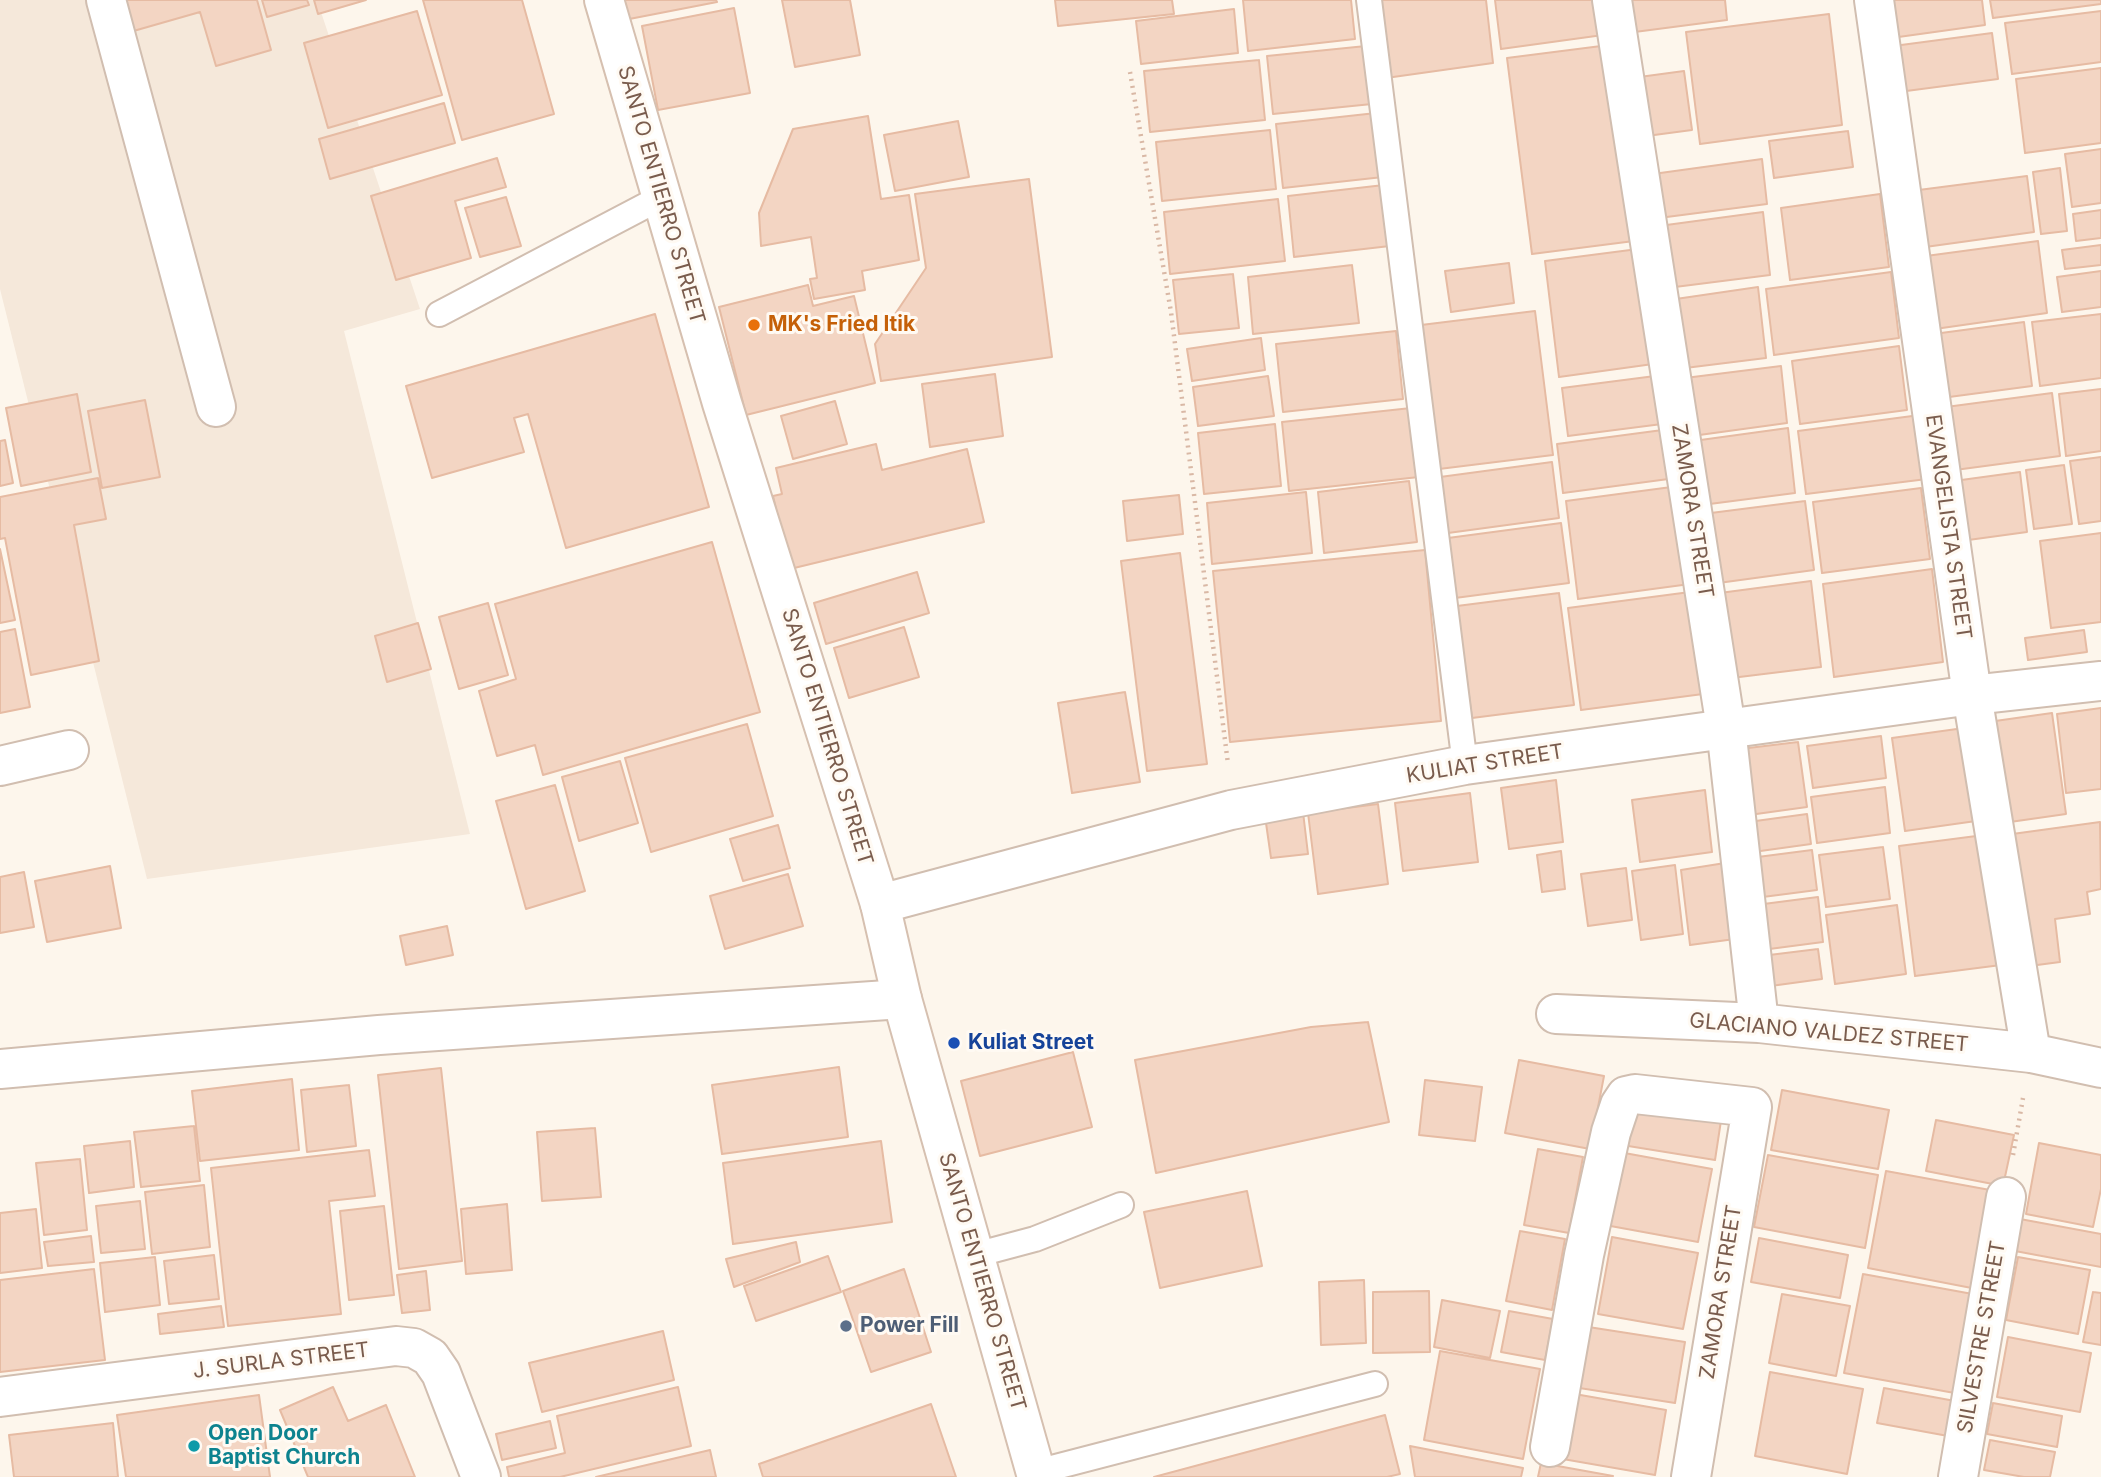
<!DOCTYPE html>
<style>
body{margin:0}
canvas{display:block;background:#fdf6ec}
</style>
<canvas width="2101" height="1477"></canvas>
<script>
const g = document.querySelector('canvas').getContext('2d');
g.lineJoin = 'round';
function fill(path, color) {
  g.fillStyle = color;
  g.fill(path, 'evenodd');
}
function poly(rows) {
  const path = new Path2D();
  for (const r of rows) {
    path.moveTo(r[0], r[1]);
    for (let i = 2; i < r.length; i += 2) path.lineTo(r[i], r[i + 1]);
  }
  return path;
}
function trace(path, color, width, dash) {
  g.strokeStyle = color;
  g.lineWidth = width;
  g.lineCap = dash ? 'butt' : 'round';
  g.setLineDash(dash || []);
  g.stroke(path);
}
function drawText(font, color, halo, rows, align = 'center') {
  g.font = font + ' Inter,sans-serif';
  g.lineWidth = 6;
  g.setLineDash([]);
  g.textBaseline = 'middle';
  g.strokeStyle = halo;
  g.fillStyle = color;
  for (const [text, x, y, turn = 0] of rows) {
    g.save();
    g.translate(x, y);
    g.rotate((+turn || 0) * Math.PI / 180);
    g.textAlign = isNaN(turn) ? turn : align;
    if (halo) g.strokeText(text, 0, 0);
    g.fillText(text, 0, 0);
    g.restore();
  }
}
fill(poly([
 [0,0,317,0,420,309,344,331,470,834,147,879,0,289]
]), '#f5e8da');
const building = poly([
 [114,0,257,0,271,50,216,66,200,12,123,34,114,0],
 [262,0,307,0,309,5,267,17,262,0],
 [314,0,366,0,318,14,314,0],
 [423,0,522,0,554,114,462,140,423,0],
 [615,0,716,0,717,2,619,21,615,0],
 [782,0,850,0,860,55,795,67,782,0],
 [1055,0,1172,0,1174,14,1058,26,1055,0],
 [1243,0,1351,0,1355,39,1248,51,1243,0],
 [1376,0,1486,0,1493,63,1386,78,1376,0],
 [1495,0,1599,0,1603,35,1501,49,1495,0],
 [1623,0,1725,0,1727,20,1627,33,1623,0],
 [1880,0,1982,0,1985,25,1884,39,1880,0],
 [1990,0,2101,0,2101,4,1993,18,1990,0],
 [734,8,750,93,658,110,642,26,734,8],
 [1234,9,1238,53,1141,64,1136,21,1234,9],
 [417,11,442,95,328,128,304,43,417,11],
 [2101,11,2101,62,2012,74,2005,23,2101,11],
 [1829,14,1842,125,1700,144,1686,32,1829,14],
 [1992,33,1998,79,1891,93,1886,47,1992,33],
 [1609,45,1634,241,1532,254,1507,58,1609,45],
 [1366,46,1372,104,1273,114,1267,56,1366,46],
 [1259,60,1265,120,1150,132,1144,71,1259,60],
 [2101,68,2101,143,2025,153,2016,79,2101,68],
 [1684,71,1692,130,1639,137,1632,78,1684,71],
 [444,103,455,143,330,179,319,139,444,103],
 [1376,113,1383,177,1283,188,1276,124,1376,113],
 [868,116,881,199,909,195,919,260,862,271,865,290,814,299,810,279,817,278,811,237,761,246,759,213,793,129,868,116],
 [958,121,969,177,895,191,884,135,958,121],
 [1270,130,1276,189,1162,201,1156,142,1270,130],
 [1848,131,1853,167,1774,178,1769,141,1848,131],
 [2101,149,2101,203,2072,207,2065,154,2101,149],
 [497,158,506,187,455,201,471,258,396,280,371,196,497,158],
 [1762,159,1767,204,1659,218,1653,174,1762,159],
 [2060,168,2067,231,2041,234,2033,172,2060,168],
 [2027,176,2034,232,1918,248,1911,191,2027,176],
 [1029,179,1052,357,881,381,875,344,926,268,915,194,1029,179],
 [1384,185,1390,246,1294,257,1288,196,1384,185],
 [1880,194,1889,267,1790,280,1781,208,1880,194],
 [506,197,521,246,480,257,465,208,506,197],
 [1278,199,1285,261,1170,274,1164,212,1278,199],
 [2101,210,2101,238,2076,241,2073,214,2101,210],
 [1763,212,1770,275,1667,288,1659,226,1763,212],
 [2038,241,2047,313,1935,329,1926,256,2038,241],
 [2101,245,2101,265,2065,269,2062,250,2101,245],
 [1638,249,1653,364,1559,377,1545,261,1638,249],
 [1509,263,1514,303,1451,312,1445,271,1509,263],
 [1352,265,1359,323,1253,334,1248,277,1352,265],
 [2101,271,2101,307,2062,312,2057,277,2101,271],
 [1891,272,1899,338,1774,355,1766,289,1891,272],
 [1233,274,1239,328,1179,334,1173,280,1233,274],
 [808,285,813,306,854,296,875,383,746,415,719,307,808,285],
 [1758,287,1766,358,1677,369,1669,300,1758,287],
 [1535,311,1553,455,1439,469,1421,325,1535,311],
 [655,314,709,507,566,548,528,414,514,418,524,452,432,478,406,386,655,314],
 [2101,314,2101,378,2040,386,2032,322,2101,314],
 [2024,322,2032,386,1934,399,1926,335,2024,322],
 [1396,331,1403,399,1283,412,1276,344,1396,331],
 [1261,338,1265,370,1192,381,1187,349,1261,338],
 [1899,346,1907,410,1800,424,1792,361,1899,346],
 [1781,366,1787,423,1692,436,1685,378,1781,366],
 [995,374,1003,436,930,447,922,384,995,374],
 [1268,376,1274,416,1198,426,1193,387,1268,376],
 [1655,376,1662,424,1568,436,1562,388,1655,376],
 [2101,389,2101,451,2066,456,2059,394,2101,389],
 [2052,393,2060,456,1955,470,1946,407,2052,393],
 [77,394,91,472,21,486,6,408,77,394],
 [145,400,160,477,102,488,88,411,145,400],
 [835,401,847,444,793,459,781,416,835,401],
 [1411,408,1419,477,1289,491,1282,422,1411,408],
 [1920,415,1927,479,1806,494,1798,431,1920,415],
 [1275,424,1281,486,1204,494,1198,433,1275,424],
 [1788,428,1795,493,1694,506,1686,442,1788,428],
 [1670,429,1676,478,1563,493,1557,444,1670,429],
 [5,440,13,483,0,486,0,441,5,440],
 [876,444,882,470,967,449,984,522,790,569,773,496,782,494,776,468,876,444],
 [2101,457,2101,521,2079,524,2070,461,2101,457],
 [1552,462,1559,518,1448,533,1440,477,1552,462],
 [2064,465,2072,524,2034,529,2026,470,2064,465],
 [2020,472,2027,532,1961,541,1954,481,2020,472],
 [98,478,106,519,74,525,99,661,31,675,5,538,0,539,0,497,98,478],
 [1409,481,1417,542,1324,553,1318,492,1409,481],
 [1679,486,1690,584,1578,599,1566,501,1679,486],
 [1921,488,1930,559,1822,573,1813,502,1921,488],
 [1306,492,1312,553,1212,564,1207,503,1306,492],
 [1179,495,1183,534,1127,541,1123,501,1179,495],
 [1805,501,1814,570,1711,584,1703,514,1805,501],
 [1561,523,1569,583,1455,598,1448,538,1561,523],
 [2101,533,2101,622,2051,628,2040,541,2101,533],
 [712,542,760,712,543,775,535,745,497,756,479,691,516,679,495,604,712,542],
 [0,549,15,620,0,623,0,549],
 [1425,550,1441,721,1230,742,1213,571,1425,550],
 [1180,553,1207,764,1147,771,1121,561,1180,553],
 [1932,569,1943,662,1834,677,1823,584,1932,569],
 [917,572,929,613,826,644,814,603,917,572],
 [1811,581,1821,667,1723,679,1712,594,1811,581],
 [1690,592,1703,694,1581,710,1568,608,1690,592],
 [1559,593,1574,705,1472,718,1457,606,1559,593],
 [488,603,508,675,459,689,439,617,488,603],
 [418,623,431,669,387,682,375,636,418,623],
 [904,627,919,677,849,698,834,648,904,627],
 [15,629,30,707,0,713,0,632,15,629],
 [2084,630,2087,652,2028,660,2025,638,2084,630],
 [1125,692,1140,782,1072,793,1058,703,1125,692],
 [2101,708,2101,789,2066,793,2057,714,2101,708],
 [2052,713,2066,814,1996,824,1981,723,2052,713],
 [747,724,773,816,651,852,625,758,747,724],
 [1964,728,1976,821,1905,831,1892,738,1964,728],
 [1881,736,1886,778,1813,788,1807,746,1881,736],
 [1798,742,1807,807,1749,815,1740,749,1798,742],
 [620,761,638,823,579,841,562,777,620,761],
 [1556,780,1563,842,1509,849,1501,788,1556,780],
 [555,785,585,891,526,909,496,801,555,785],
 [1885,787,1890,833,1817,843,1811,797,1885,787],
 [1705,790,1712,852,1640,862,1632,800,1705,790],
 [1470,793,1478,862,1403,871,1395,803,1470,793],
 [1378,804,1388,884,1318,894,1308,813,1378,804],
 [1303,812,1308,854,1271,858,1265,816,1303,812],
 [1807,814,1811,844,1746,853,1741,823,1807,814],
 [2100,822,2101,889,2087,892,2090,914,2055,919,2060,962,2022,967,2005,835,2100,822],
 [778,825,790,868,743,881,730,839,778,825],
 [1984,835,2001,965,1915,976,1899,846,1984,835],
 [1883,847,1890,899,1826,907,1819,855,1883,847],
 [1812,850,1817,890,1755,898,1750,858,1812,850],
 [1561,851,1565,889,1542,892,1537,855,1561,851],
 [1725,863,1735,939,1690,945,1681,870,1725,863],
 [1675,865,1683,934,1641,940,1632,871,1675,865],
 [110,866,121,928,47,942,35,881,110,866],
 [1626,868,1632,920,1588,926,1581,874,1626,868],
 [24,872,34,927,0,933,0,877,24,872],
 [788,874,803,926,725,949,710,896,788,874],
 [1818,897,1823,942,1754,951,1748,906,1818,897],
 [1897,905,1906,974,1835,984,1826,915,1897,905],
 [447,926,453,955,406,965,400,936,447,926],
 [1818,949,1822,979,1756,988,1753,957,1818,949],
 [1368,1022,1389,1122,1156,1173,1135,1060,1311,1027,1368,1022],
 [1073,1052,1092,1127,980,1156,961,1081,1073,1052],
 [1519,1060,1604,1076,1590,1149,1505,1133,1519,1060],
 [839,1067,848,1137,722,1154,712,1085,839,1067],
 [441,1068,462,1261,399,1269,378,1075,441,1068],
 [292,1079,299,1150,200,1161,192,1091,292,1079],
 [1425,1080,1482,1087,1475,1141,1419,1135,1425,1080],
 [349,1085,356,1146,307,1152,301,1090,349,1085],
 [1782,1090,1889,1110,1878,1169,1771,1150,1782,1090],
 [1629,1100,1722,1114,1715,1160,1622,1145,1629,1100],
 [1936,1120,2014,1135,2003,1186,1926,1171,1936,1120],
 [194,1126,200,1181,141,1187,134,1132,194,1126],
 [595,1128,601,1197,542,1201,537,1132,595,1128],
 [130,1141,134,1187,89,1193,84,1146,130,1141],
 [881,1141,892,1222,733,1244,723,1163,881,1141],
 [2039,1143,2101,1155,2101,1189,2093,1227,2026,1214,2039,1143],
 [1538,1149,1583,1157,1569,1233,1524,1225,1538,1149],
 [369,1150,375,1196,329,1201,341,1314,228,1326,211,1168,369,1150],
 [1619,1152,1712,1169,1698,1242,1605,1225,1619,1152],
 [1768,1155,1878,1175,1865,1248,1754,1227,1768,1155],
 [80,1159,87,1230,44,1235,36,1163,80,1159],
 [1886,1171,2001,1192,1982,1290,1868,1268,1886,1171],
 [204,1185,210,1247,152,1254,145,1192,204,1185],
 [1247,1191,1262,1266,1160,1288,1144,1212,1247,1191],
 [140,1201,145,1249,101,1253,96,1206,140,1201],
 [507,1204,512,1270,466,1274,461,1209,507,1204],
 [384,1206,394,1295,349,1300,340,1211,384,1206],
 [36,1209,42,1268,0,1273,0,1213,36,1209],
 [2020,1219,2101,1234,2101,1267,2015,1251,2020,1219],
 [1520,1231,1565,1239,1552,1310,1506,1301,1520,1231],
 [91,1236,94,1262,48,1266,44,1242,91,1236],
 [1612,1237,1698,1253,1683,1329,1598,1314,1612,1237],
 [1759,1238,1848,1255,1840,1298,1751,1282,1759,1238],
 [796,1242,800,1262,734,1287,726,1259,796,1242],
 [214,1255,219,1299,169,1304,164,1261,214,1255],
 [828,1256,841,1292,756,1321,744,1286,828,1256],
 [155,1257,160,1305,105,1312,100,1263,155,1257],
 [2018,1257,2090,1270,2078,1334,2006,1320,2018,1257],
 [94,1269,105,1360,0,1372,0,1280,94,1269],
 [904,1269,931,1352,871,1372,843,1291,904,1269],
 [426,1271,430,1310,402,1313,397,1275,426,1271],
 [1863,1274,1978,1295,1960,1394,1844,1373,1863,1274],
 [1364,1280,1366,1343,1321,1345,1319,1282,1364,1280],
 [1429,1291,1430,1352,1373,1353,1373,1292,1429,1291],
 [2093,1292,2101,1293,2101,1345,2083,1342,2093,1292],
 [1782,1294,1850,1306,1836,1376,1769,1363,1782,1294],
 [1442,1300,1500,1311,1490,1358,1434,1347,1442,1300],
 [221,1306,224,1327,160,1334,158,1314,221,1306],
 [1509,1311,1553,1319,1545,1360,1501,1352,1509,1311],
 [1582,1326,1685,1342,1675,1403,1573,1387,1582,1326],
 [663,1331,674,1380,542,1412,529,1363,663,1331],
 [2008,1337,2091,1353,2080,1412,1997,1397,2008,1337],
 [1440,1351,1540,1369,1523,1459,1424,1440,1440,1351],
 [1770,1372,1863,1389,1847,1474,1755,1456,1770,1372],
 [333,1387,348,1421,386,1405,415,1477,308,1477,280,1410,333,1387],
 [678,1387,691,1446,560,1477,509,1477,507,1467,565,1453,557,1416,678,1387],
 [1884,1388,1955,1401,1948,1436,1877,1423,1884,1388],
 [1569,1393,1666,1410,1655,1475,1557,1458,1569,1393],
 [259,1395,270,1477,126,1477,117,1415,259,1395],
 [1993,1403,2062,1416,2057,1447,1987,1434,1993,1403],
 [931,1404,956,1477,763,1477,759,1464,931,1404],
 [1385,1415,1400,1474,1387,1477,1154,1477,1385,1415],
 [550,1421,556,1448,502,1460,496,1434,550,1421],
 [113,1423,118,1477,14,1477,9,1435,113,1423],
 [1990,1440,2055,1452,2050,1477,2024,1477,1984,1470,1990,1440],
 [1410,1446,1523,1468,1521,1477,1415,1477,1410,1446],
 [710,1450,716,1477,596,1477,710,1450],
 [1541,1463,1613,1476,1612,1477,1538,1477,1541,1463]
]);
fill(building, '#f3d5c3');
trace(building, '#e6bba3', 2);
const service = poly([
 [1369,0,1465,765],
 [439,314,662,197],
 [975,1255,1035,1239,1121,1205],
 [1036,1472,1375,1384]
]);
const minor = poly([
 [106,0,216,407],
 [1612,0,1726,728,1759,1023],
 [1874,0,1972,695,2031,1053],
 [0,766,69,750],
 [1556,1014,1759,1023,2031,1053,2101,1068],
 [0,1069,379,1035,902,999],
 [0,1397,396,1346,414,1348,430,1357,441,1373,481,1477],
 [1550,1447,1584,1255,1611,1132,1620,1105,1626,1096,1635,1094,1752,1107,1691,1477],
 [1958,1477,2006,1197]
]);
const tertiary = poly([
 [880,904,1231,810,1465,765,1972,695,2101,681]
]);
const secondary = poly([
 [604,0,722,403,880,904,902,999,1037,1477]
]);
trace(service, '#d1beb0', 28);
trace(minor, '#d1beb0', 42);
trace(tertiary, '#d1beb0', 42);
trace(secondary, '#d6c0b0', 42);
trace(poly([
 [1130,72,1171,312,1228,764],
 [2013,1155,2023,1098]
]), '#d9b8a5', 4.5, [2, 5]);
trace(service, '#fff', 24);
trace(minor, '#fff', 38);
trace(tertiary, '#fff', 38);
trace(secondary, '#fff', 38);
for (const [x, y, r, color] of [
 [754,325,7,"#e8710a"],
 [954,1043,7,"#1a4fb4"],
 [846,1326,7,"#5c6f8a"],
 [194,1446,7,"#0f9aa8"]
]) {
  const dot = new Path2D();
  dot.arc(x, y, r, 0, 2 * Math.PI);
  g.fillStyle = color;
  g.fill(dot);
  trace(dot, '#fffaf3', 2.5);
}
drawText('21px', '#7a5c4d', '#fffaf3', [
 ["SANTO ENTIERRO STREET",661,195,74],
 ["ZAMORA STREET",1692,511,81],
 ["EVANGELISTA STREET",1948,527,82],
 ["SANTO ENTIERRO STREET",827,737,73],
 ["KULIAT STREET",1485,764,-9],
 ["GLACIANO VALDEZ STREET",1829,1033,5],
 ["SANTO ENTIERRO STREET",982,1282,74],
 ["ZAMORA STREET",1721,1292,-81],
 ["SILVESTRE STREET",1982,1337,-80],
 ["J. SURLA STREET",281,1361,-7]
]);
drawText('bold 21px', '#c56008', '#fffaf3', [
 ["MK's Fried Itik",768,325]
], 'left');
drawText('bold 21px', '#164399', '#fffaf3', [
 ["Kuliat Street",968,1043]
], 'left');
drawText('bold 21px', '#4e5e75', '#fffaf3', [
 ["Power Fill",860,1326]
], 'left');
drawText('bold 21px', '#0d838f', '#fffaf3', [
 ["Open Door",208,1434],
 ["Baptist Church",208,1458]
], 'left');
</script>
